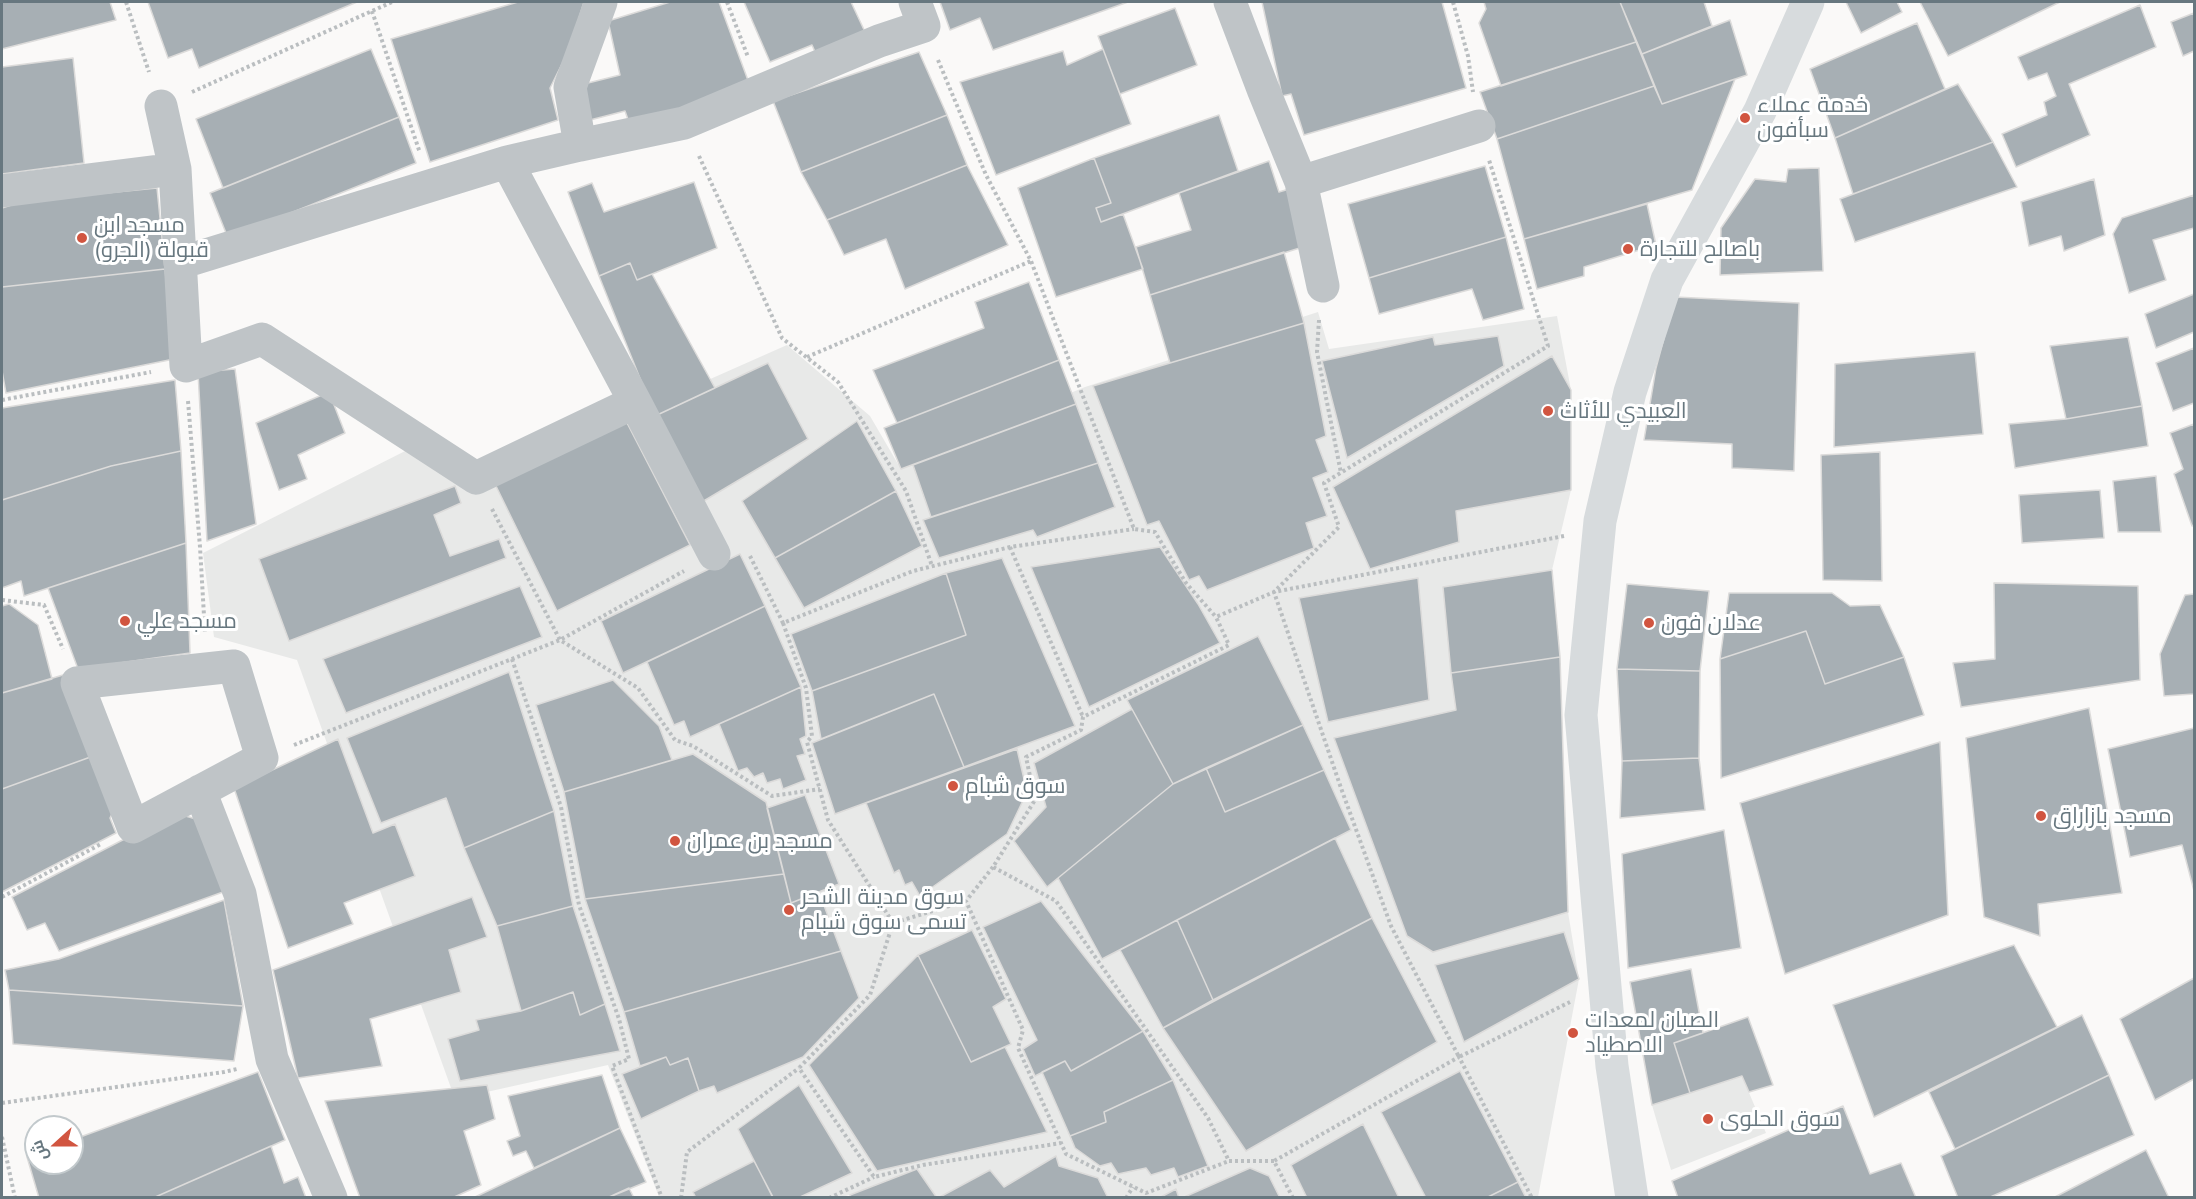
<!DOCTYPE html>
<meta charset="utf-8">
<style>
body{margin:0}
#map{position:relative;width:2196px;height:1199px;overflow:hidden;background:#faf9f8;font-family:Mulish,Cairo,sans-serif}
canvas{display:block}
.frame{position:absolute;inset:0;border:3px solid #67777f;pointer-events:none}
.north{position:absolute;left:24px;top:1115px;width:60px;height:60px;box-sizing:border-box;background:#fff;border:2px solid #c2c9cc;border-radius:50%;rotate:249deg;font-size:16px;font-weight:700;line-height:24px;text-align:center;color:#67777f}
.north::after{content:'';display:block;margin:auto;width:21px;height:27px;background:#d15540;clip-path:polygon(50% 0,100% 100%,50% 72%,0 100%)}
</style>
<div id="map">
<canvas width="2196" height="1199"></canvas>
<div class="frame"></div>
<div class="north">ش</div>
</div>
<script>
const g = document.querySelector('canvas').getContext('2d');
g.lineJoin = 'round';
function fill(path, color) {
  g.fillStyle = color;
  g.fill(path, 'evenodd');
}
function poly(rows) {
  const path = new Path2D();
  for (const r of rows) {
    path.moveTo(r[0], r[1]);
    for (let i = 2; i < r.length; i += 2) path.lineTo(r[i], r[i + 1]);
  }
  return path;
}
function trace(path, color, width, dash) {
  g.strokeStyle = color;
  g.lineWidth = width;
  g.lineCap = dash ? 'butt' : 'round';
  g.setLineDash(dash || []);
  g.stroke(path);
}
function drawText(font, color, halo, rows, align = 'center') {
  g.font = font + ' Mulish,Cairo,sans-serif';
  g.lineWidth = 6;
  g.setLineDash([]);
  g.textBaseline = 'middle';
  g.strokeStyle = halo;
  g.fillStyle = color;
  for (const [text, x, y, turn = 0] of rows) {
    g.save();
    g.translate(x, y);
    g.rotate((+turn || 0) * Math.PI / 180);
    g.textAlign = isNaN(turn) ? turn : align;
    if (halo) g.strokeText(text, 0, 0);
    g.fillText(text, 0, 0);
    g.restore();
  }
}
fill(poly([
 [1318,312,1329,349,1557,316,1571,390,1571,490,1552,570,1560,657,1568,912,1579,979,1538,1197,851,1198,850,1195,836,1198,659,1197,608,1065,455,1099,297,660,214,637,203,553,425,441,487,478,787,345,870,416,898,464,1085,387],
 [1742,1076,1766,1133,1671,1170,1652,1105]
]), '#e8e9e8');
const building = poly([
 [2,2,110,2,116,20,2,49,2,2],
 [148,2,357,2,199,68,192,49,168,58,148,2],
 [518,2,584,2,569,50,550,88,558,120,430,162,391,39,518,2],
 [670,2,719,2,749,83,631,128,625,111,590,120,584,84,620,75,608,21,670,2],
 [744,2,851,2,866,34,816,54,812,45,770,62,744,2],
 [940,2,1128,2,993,50,980,18,950,30,940,2],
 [1262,2,1442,2,1466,88,1304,135,1291,94,1282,96,1262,2],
 [1484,2,1620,2,1636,42,1501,86,1479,23,1486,9,1484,2],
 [1620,2,1704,2,1712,26,1642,54,1620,2],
 [1846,2,1897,2,1902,12,1861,33,1846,2],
 [1920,2,2060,2,1948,56,1920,2],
 [2140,5,2156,47,2069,84,2090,135,2016,167,2002,134,2047,115,2044,102,2056,96,2047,73,2028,80,2018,57,2140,5],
 [1175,8,1197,65,1120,94,1098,36,1175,8],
 [2194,13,2194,51,2183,56,2171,22,2194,13],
 [1730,20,1747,75,1662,104,1642,54,1730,20],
 [1917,23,1945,89,1835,138,1810,69,1917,23],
 [1636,42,1654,86,1497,139,1480,92,1636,42],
 [371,49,399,117,223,188,196,119,371,49],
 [1103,49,1131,124,996,175,960,82,1063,51,1067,65,1103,49],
 [919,52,947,115,801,172,773,101,919,52],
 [73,58,84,163,2,174,2,67,73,58],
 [1735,79,1692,190,1524,239,1497,139,1654,86,1662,104,1735,79],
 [1958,84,1993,142,1853,194,1835,138,1958,84],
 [947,115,967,165,827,220,801,172,947,115],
 [1219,115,1238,171,1101,222,1096,208,1111,203,1094,158,1219,115],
 [399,117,416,163,228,238,210,193,399,117],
 [1993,142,2017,187,1855,242,1840,199,1993,142],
 [1094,158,1111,203,1096,208,1101,222,1123,214,1143,269,1056,297,1018,188,1094,158],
 [1269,161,1279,192,1289,189,1306,246,1150,295,1136,247,1191,230,1179,193,1269,161],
 [967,165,1008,245,905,289,886,239,844,255,827,220,967,165],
 [1485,166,1506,237,1369,278,1348,204,1485,166],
 [1819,168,1823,271,1720,275,1721,228,1755,179,1786,182,1788,169,1819,168],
 [2094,179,2105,235,2064,251,2061,236,2029,246,2021,202,2094,179],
 [694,182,717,248,637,280,630,263,599,276,568,192,592,183,604,212,694,182],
 [157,188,165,269,2,287,2,208,24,201,157,188],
 [2194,195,2194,228,2153,240,2166,280,2129,293,2113,234,2122,218,2194,195],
 [1647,204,1656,245,1584,267,1584,276,1537,289,1524,239,1647,204],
 [1506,237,1524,309,1483,320,1472,289,1379,314,1369,278,1506,237],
 [1284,252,1304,323,1170,363,1150,295,1284,252],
 [630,263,637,280,652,274,715,388,655,416,599,276,630,263],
 [165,269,174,359,6,393,2,371,2,287,165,269],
 [1029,282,1059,360,897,423,873,370,984,328,975,302,1029,282],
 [2194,294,2194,332,2156,348,2145,314,2194,294],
 [1675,297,1799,303,1794,471,1732,468,1732,444,1644,440,1656,368,1675,297],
 [1304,323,1326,436,1316,440,1328,472,1313,478,1327,516,1306,523,1314,548,1207,590,1199,576,1189,580,1159,521,1147,525,1093,386,1304,323],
 [1498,336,1504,366,1347,458,1322,361,1433,337,1435,345,1498,336],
 [2128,337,2142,406,2066,419,2050,346,2128,337],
 [2194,348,2194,403,2173,411,2156,363,2194,348],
 [1975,352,1983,434,1834,447,1835,364,1975,352],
 [1552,356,1571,390,1571,490,1456,511,1459,542,1370,569,1333,487,1552,356],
 [1059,360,1076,404,901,469,884,428,1059,360],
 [768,363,808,439,702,502,655,416,768,363],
 [235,369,256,524,207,541,198,372,235,369],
 [175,380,181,451,111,466,2,500,2,408,175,380],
 [329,392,345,433,298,455,307,479,279,490,256,423,329,392],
 [1076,404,1098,463,931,517,913,465,1076,404],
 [2142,406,2148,446,2015,468,2009,424,2066,419,2142,406],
 [626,421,690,545,557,611,495,484,626,421],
 [857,421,896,491,775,558,742,501,857,421],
 [2194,424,2194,525,2192,526,2174,474,2183,469,2170,433,2194,424],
 [181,451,186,543,24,596,21,581,2,588,2,500,111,466,181,451],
 [1880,452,1882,581,1823,580,1821,455,1880,452],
 [1098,463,1115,507,1037,537,1033,530,939,558,923,520,1098,463],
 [2156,476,2161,532,2118,532,2113,481,2156,476],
 [455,486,461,503,434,515,450,556,499,539,506,558,289,641,259,559,455,486],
 [2100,490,2104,538,2022,543,2019,495,2100,490],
 [896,491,922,546,804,608,775,558,896,491],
 [186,543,190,653,78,669,48,588,186,543],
 [1160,547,1198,604,1220,643,1089,707,1031,567,1160,547],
 [740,554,765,606,623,673,601,621,740,554],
 [1002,558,1075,726,964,767,934,694,821,739,812,691,966,635,946,573,1002,558],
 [1552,570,1560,657,1451,673,1443,587,1552,570],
 [946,573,966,635,812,691,791,634,946,573],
 [1418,578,1429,700,1328,722,1299,598,1418,578],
 [1994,583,2138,586,2140,680,1961,707,1953,663,1995,659,1994,583],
 [1627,584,1709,591,1700,671,1617,669,1627,584],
 [520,586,542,637,346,713,323,659,520,586],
 [1729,593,1832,593,1850,606,1880,605,1904,657,1825,684,1806,631,1720,659,1729,593],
 [2194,594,2194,694,2164,696,2160,654,2185,595,2194,594],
 [9,604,38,625,52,679,2,693,2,606,9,604],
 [765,606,801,687,690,737,684,721,674,725,647,662,765,606],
 [1806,631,1825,684,1904,657,1924,715,1721,778,1720,659,1806,631],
 [1258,636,1303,725,1173,784,1127,700,1258,636],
 [1560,657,1568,912,1433,952,1407,936,1334,738,1456,710,1451,673,1560,657],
 [1617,669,1700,671,1699,758,1622,761,1617,669],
 [509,672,554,811,464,848,446,798,381,823,347,738,509,672],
 [63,675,96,755,2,789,2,693,63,675],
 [613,680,659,726,672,760,564,792,536,705,613,680],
 [801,687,806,736,800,739,805,754,797,756,806,780,783,789,780,779,767,783,763,773,754,777,747,768,738,771,719,724,801,687],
 [934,694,964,767,835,814,812,743,934,694],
 [2089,708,2122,893,2038,904,2040,936,1984,917,1966,738,2089,708],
 [1132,709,1173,784,1047,887,1014,841,1046,807,1034,763,1132,709],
 [1303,725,1324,770,1225,812,1206,768,1303,725],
 [2194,728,2194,891,2182,845,2130,857,2108,749,2194,728],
 [338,739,373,833,395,824,415,876,344,903,353,924,288,948,234,788,338,739],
 [1940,742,1948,915,1785,974,1740,803,1940,742],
 [1017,749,1027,792,1007,834,920,896,912,882,905,885,899,870,894,873,866,803,1017,749],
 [693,754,766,802,784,874,585,899,564,792,693,754],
 [96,755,116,805,110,818,116,833,2,892,2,789,96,755],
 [1699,758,1705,810,1620,818,1622,761,1699,758],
 [1206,768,1225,812,1324,770,1351,830,1102,959,1058,878,1173,784,1206,768],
 [805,795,839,884,791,903,767,808,805,795],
 [554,811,573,906,497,926,464,848,554,811],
 [175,813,196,819,223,892,59,951,45,923,27,930,12,897,175,813],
 [1724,830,1741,948,1628,968,1622,854,1724,830],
 [1335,838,1372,918,1213,1000,1177,920,1335,838],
 [784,874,791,903,819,892,841,951,624,1012,585,899,784,874],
 [472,897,487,937,449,950,461,992,370,1019,382,1066,298,1078,273,970,472,897],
 [224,900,243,1006,9,990,5,970,59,959,224,900],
 [1041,901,1143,1031,1071,1071,1065,1061,1035,1076,1023,1049,1037,1040,983,927,1041,901],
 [573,906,605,1004,580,1015,573,992,521,1011,497,926,573,906],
 [1372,918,1437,1042,1246,1151,1163,1028,1372,918],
 [1177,920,1213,1000,1163,1028,1120,950,1177,920],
 [972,930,1006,999,993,1007,1011,1044,971,1062,918,955,972,930],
 [1564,932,1579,979,1464,1042,1435,965,1564,932],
 [2014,945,2057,1027,1874,1117,1833,1005,2014,945],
 [841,951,859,998,803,1057,717,1093,714,1086,699,1091,688,1058,670,1065,666,1057,640,1066,624,1012,841,951],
 [918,955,971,1062,1005,1047,1047,1132,877,1171,809,1065,918,955],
 [1691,969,1703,1033,1674,1043,1690,1093,1652,1105,1630,982,1691,969],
 [2194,978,2194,1079,2155,1100,2120,1019,2194,978],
 [9,990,243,1006,234,1061,13,1044,9,990],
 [573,992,580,1015,605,1004,620,1051,460,1081,448,1039,479,1030,476,1020,521,1011,573,992],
 [2082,1015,2109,1075,1955,1149,1929,1092,2082,1015],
 [1748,1017,1773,1085,1749,1092,1742,1076,1690,1093,1674,1043,1748,1017],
 [1143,1031,1173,1080,1104,1112,1106,1122,1070,1136,1042,1072,1065,1061,1071,1071,1143,1031],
 [666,1057,670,1065,688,1058,699,1091,641,1119,622,1074,666,1057],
 [1460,1071,1518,1182,1486,1198,1426,1198,1381,1112,1460,1071],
 [258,1072,285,1140,153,1198,39,1198,27,1157,36,1154,36,1163,72,1163,72,1140,258,1072],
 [602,1075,620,1128,534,1168,526,1151,513,1156,507,1141,520,1136,508,1096,602,1075],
 [2109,1075,2134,1135,1988,1198,1958,1198,1941,1156,2109,1075],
 [1173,1080,1208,1166,1178,1177,1174,1168,1151,1175,1146,1168,1118,1174,1111,1163,1100,1166,1075,1148,1070,1136,1106,1122,1104,1112,1173,1080],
 [487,1085,495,1119,464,1131,481,1185,452,1198,360,1198,325,1101,487,1085],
 [799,1085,852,1173,798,1198,773,1198,738,1129,799,1085],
 [1843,1106,1870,1174,1901,1163,1916,1198,1678,1198,1672,1181,1843,1106],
 [1363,1124,1399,1198,1307,1198,1291,1165,1363,1124],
 [620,1128,646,1182,607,1198,473,1198,620,1128],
 [271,1146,284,1183,298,1177,306,1198,153,1198,271,1146],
 [2146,1150,2169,1198,2053,1198,2146,1150],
 [1056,1156,1059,1166,1098,1178,1108,1198,938,1198,990,1170,1004,1187,1056,1156],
 [754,1161,773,1197,696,1198,693,1192,754,1161],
 [1250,1168,1269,1176,1280,1198,1182,1198,1250,1168],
 [917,1169,937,1198,851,1198,850,1195,917,1169],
 [1518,1182,1526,1198,1486,1198,1518,1182],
 [629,1188,634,1198,607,1198,629,1188],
 [1176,1189,1179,1198,1159,1198,1176,1189]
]);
fill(building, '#a7afb4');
trace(building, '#dcdbda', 1.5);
trace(poly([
 [126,2,149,72],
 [727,2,748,57],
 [1453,2,1468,56,1473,92],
 [372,11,420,153],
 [938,60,986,175,1031,261,1134,529,1155,532,1186,583,1216,617],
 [192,92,392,2],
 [699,156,782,338,838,382,906,491,932,566],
 [1319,320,1317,352,1341,473],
 [807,357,1031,261],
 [2,400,151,372],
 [188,401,200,547,205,633],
 [492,509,560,640,638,688,675,740,693,746,772,796,820,789],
 [1564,536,1274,592,1341,788,1391,926,1459,1057,1570,1002],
 [1010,547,1083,717],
 [750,556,783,623,913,571,1010,547,1134,529],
 [2,600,44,605,63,649],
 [783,623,806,688,812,736,807,742,828,820,893,923,966,901],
 [512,659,561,807,579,905,619,1019,629,1059,612,1066,662,1198],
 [294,745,560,640,684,571],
 [993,867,966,901,1023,1030,1018,1048,1066,1154,1146,1193,1229,1161],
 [2,897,101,844],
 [893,923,870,995,799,1068,874,1177,923,1165,1061,1143],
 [2,1103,224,1072,237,1069],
 [2,1137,15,1198],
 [1274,1161,1229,1161,1208,1118,1056,901,993,867,1035,800,1026,757,1081,730,1083,717,1229,645,1216,617,1274,592,1339,527,1324,483,1548,346,1489,160],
 [681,1198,687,1152,799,1068],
 [829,1198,874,1177],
 [1126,1198,1133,1187],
 [1293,1198,1274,1161,1459,1057,1532,1198]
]), '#babec0', 4, [3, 3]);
trace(poly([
 [601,2,570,87,580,145,507,162,635,402,714,554],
 [1230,2,1263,89,1301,182,1323,286],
 [161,106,175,169,186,366,262,339,476,478,635,402],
 [580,145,684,123,879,41,924,26,915,2],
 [1301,182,1479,126],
 [2,191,175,169],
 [180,263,507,162],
 [234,666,262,758,133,827,77,683,234,666],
 [200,791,240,894,272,1059,331,1198]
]), '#bfc4c7', 33);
trace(poly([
 [1632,1198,1612,1066,1581,715,1600,521,1630,392,1667,280,1760,111,1808,2]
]), '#d7dbdd', 33);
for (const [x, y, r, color] of [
 [1745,118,6,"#d15540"],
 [82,238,6,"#d15540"],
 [1628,249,6,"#d15540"],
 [1548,411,6,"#d15540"],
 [125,621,6,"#d15540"],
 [1649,623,6,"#d15540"],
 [953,786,6,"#d15540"],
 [2041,816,6,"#d15540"],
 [675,841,6,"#d15540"],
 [789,910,6,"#d15540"],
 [1573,1033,6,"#d15540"],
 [1708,1119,6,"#d15540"]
]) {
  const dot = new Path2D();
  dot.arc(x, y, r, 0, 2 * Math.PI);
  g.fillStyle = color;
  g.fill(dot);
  trace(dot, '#fff', 2);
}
drawText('22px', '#67777f', '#fff', [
 ["خدمة عملاء",1757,105],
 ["سبأفون",1757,130],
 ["مسجد ابن",94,225],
 ["قبولة (الجرو)",94,250],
 ["باصالح للتجارة",1640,249],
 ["العبيدي للأثاث",1560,411],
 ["مسجد علي",137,621],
 ["عدلان فون",1661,623],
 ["سوق شبام",965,786],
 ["مسجد بازاراق",2053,816],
 ["مسجد بن عمران",687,841],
 ["سوق مدينة الشحر",801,897],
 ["تسمى سوق شبام",801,922],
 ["الصبان لمعدات",1585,1020],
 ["الاصطياد",1585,1045],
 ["سوق الحلوى",1720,1119]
], 'left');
</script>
